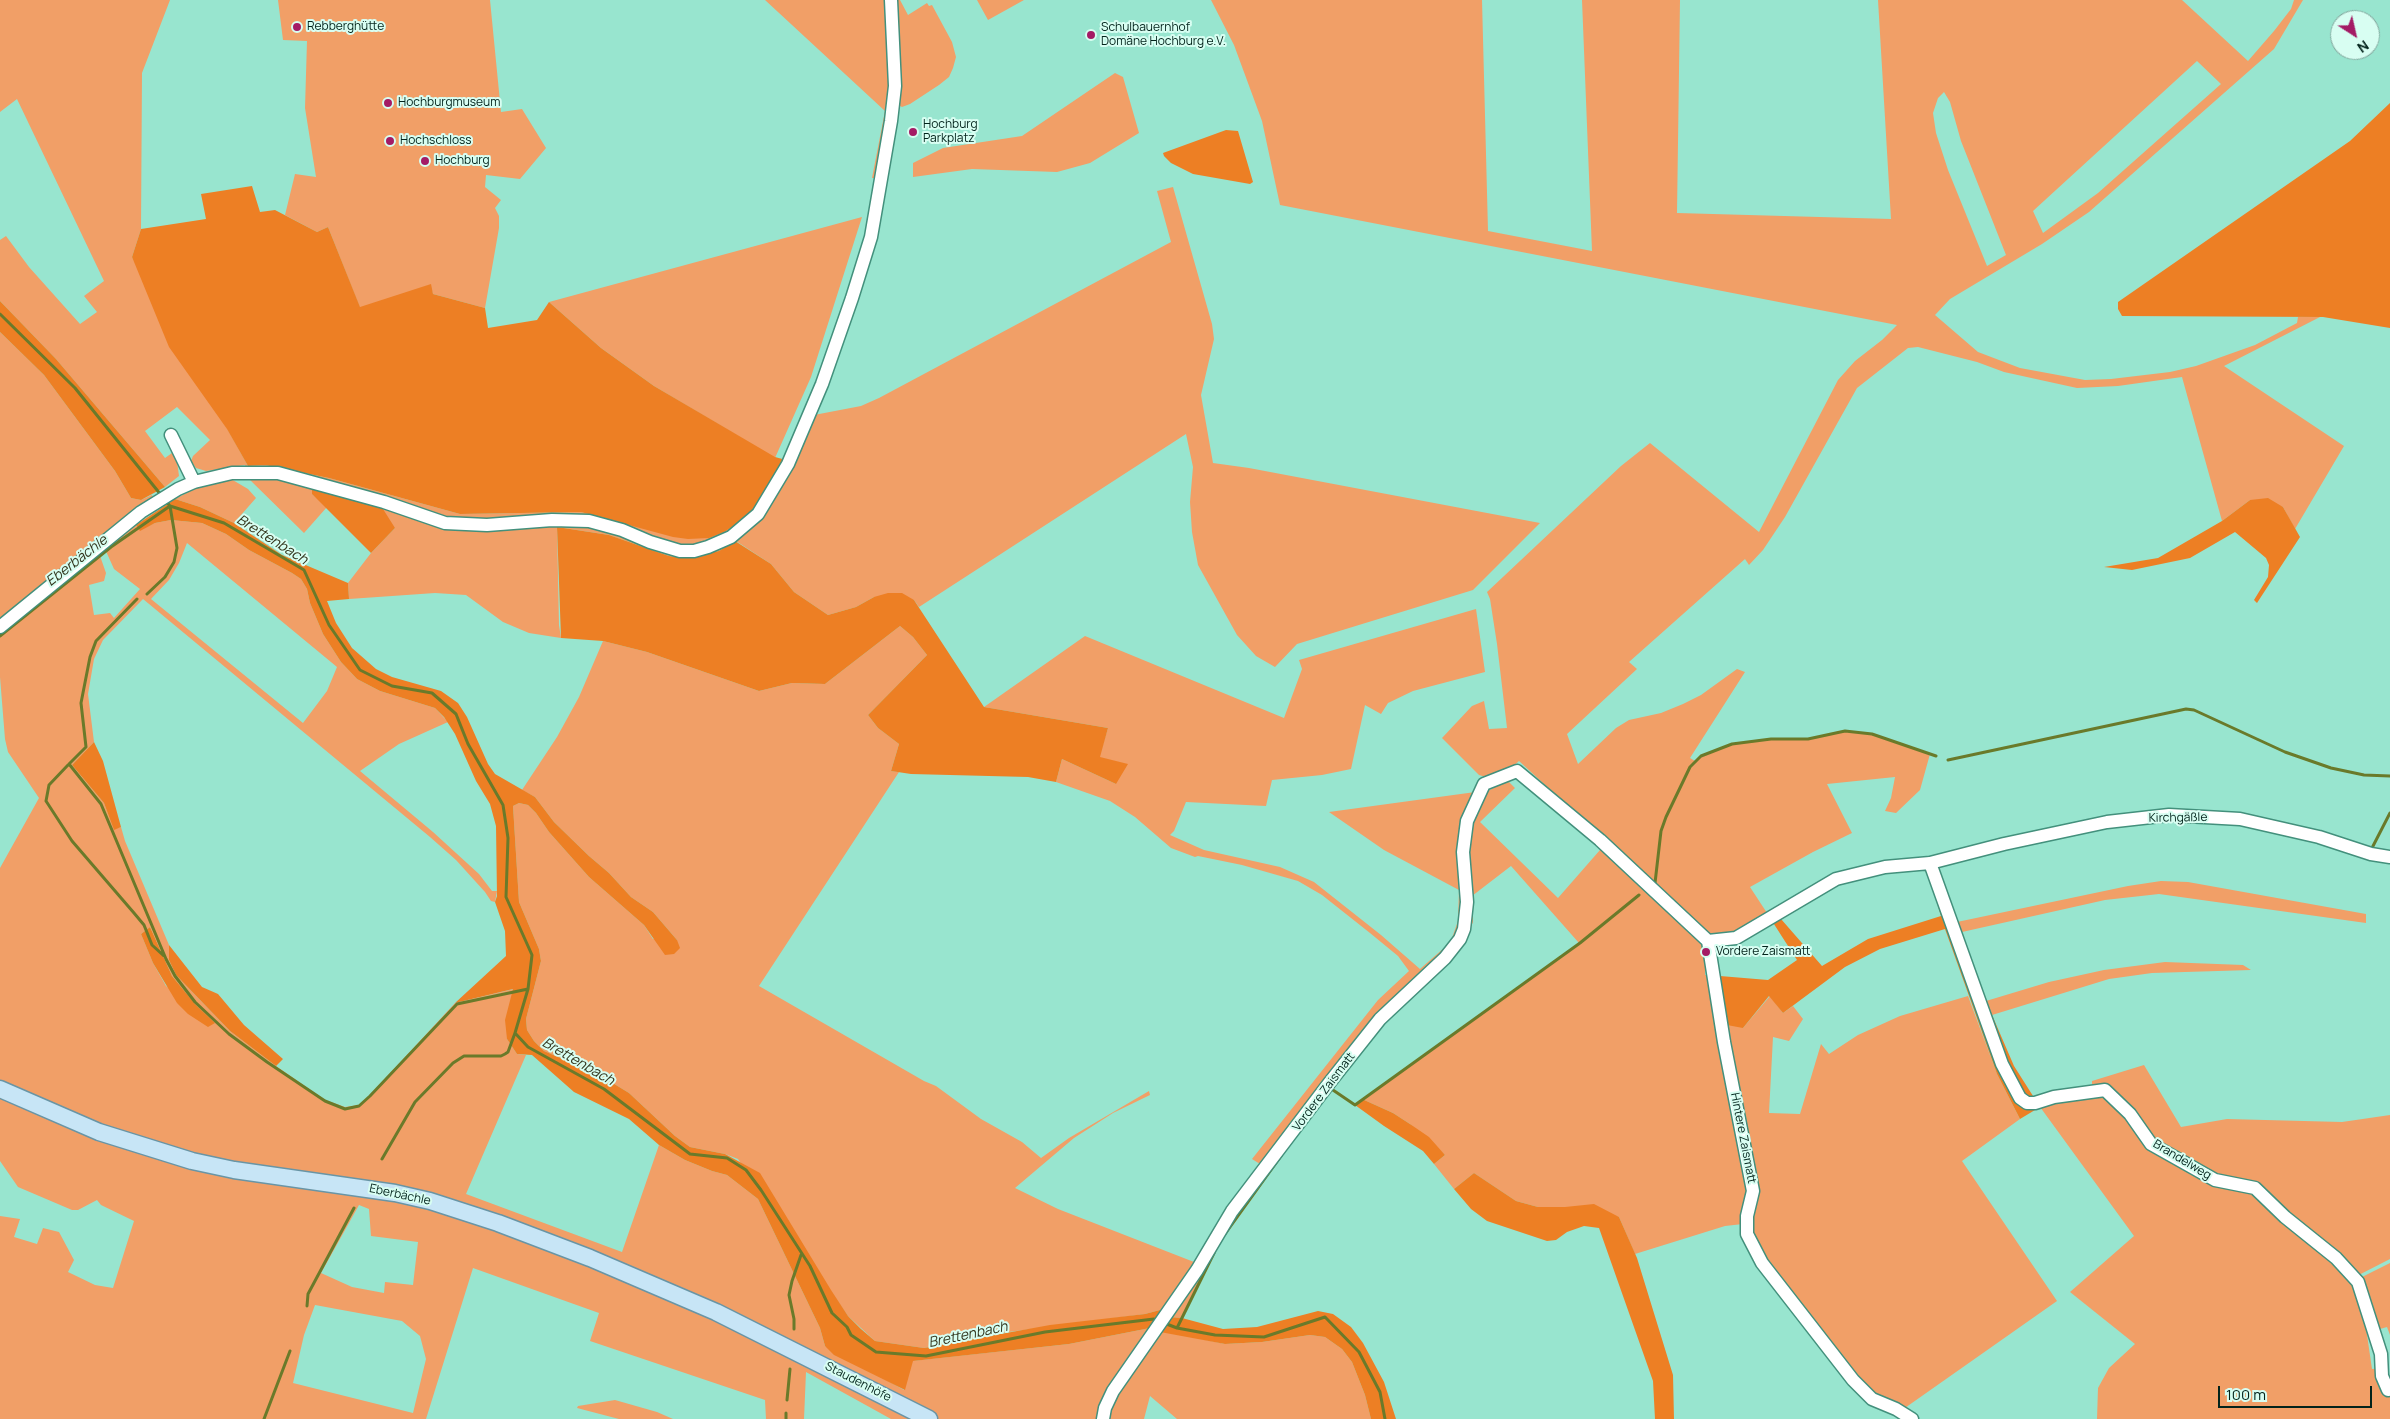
<!DOCTYPE html>
<meta charset="utf-8">
<style>
body{margin:0}
#map{position:relative;width:2390px;height:1419px;overflow:hidden;background:#98e5cf;font-family:Manrope,sans-serif}
canvas{display:block}
.north{position:absolute;left:2330px;top:10px;width:50px;height:50px;box-sizing:border-box;background:#d8fef2;border:1px solid #82a69c;border-radius:50%;rotate:145deg;font-size:14px;font-weight:700;line-height:20px;text-align:center;color:#02231b}
.north::after{content:'';display:block;margin:auto;width:18px;height:22px;background:#a41b65;clip-path:polygon(50% 0,100% 100%,50% 72%,0 100%)}
.scale{position:absolute;left:2218px;top:1386px;width:154px;height:22px;box-sizing:border-box;border:2px solid #02231b;border-top:0;padding-left:6px;font-size:15px;line-height:18px;white-space:nowrap;color:#02231b;-webkit-text-stroke:4px #d8fef2;paint-order:stroke}
</style>
<div id="map">
<canvas width="2390" height="1419"></canvas>
<div class="north">N</div>
<div class="scale">100 m</div>
</div>
<script>
const g = document.querySelector('canvas').getContext('2d');
g.lineJoin = 'round';
function fill(path, color) {
  g.fillStyle = color;
  g.fill(path, 'evenodd');
}
function poly(rows) {
  const path = new Path2D();
  for (const r of rows) {
    path.moveTo(r[0], r[1]);
    for (let i = 2; i < r.length; i += 2) path.lineTo(r[i], r[i + 1]);
  }
  return path;
}
function trace(path, color, width, dash) {
  g.strokeStyle = color;
  g.lineWidth = width;
  g.lineCap = dash ? 'butt' : 'round';
  g.setLineDash(dash || []);
  g.stroke(path);
}
function drawText(font, color, halo, rows, align = 'center') {
  g.font = font + ' Manrope,sans-serif';
  g.lineWidth = 4;
  g.setLineDash([]);
  g.textBaseline = 'middle';
  g.strokeStyle = halo;
  g.fillStyle = color;
  for (const [text, x, y, turn = 0] of rows) {
    g.save();
    g.translate(x, y);
    g.rotate((+turn || 0) * Math.PI / 180);
    g.textAlign = isNaN(turn) ? turn : align;
    if (halo) g.strokeText(text, 0, 0);
    g.fillText(text, 0, 0);
    g.restore();
  }
}
fill(poly([
 [0,0,170,0,142,73,141,229,132,257,248,466,265,465,329,478,460,514,581,512,601,516,770,489,820,381,867,235,877,178,872,178,885,111,765,0,900,0,908,15,927,3,929,6,932,5,952,42,956,57,953,68,949,77,939,85,910,104,902,107,898,105,874,239,855,311,814,415,861,406,879,398,1171,242,1157,191,1173,187,1212,324,1214,339,1201,395,1213,463,1249,468,1540,523,1473,590,1297,644,1275,667,1256,656,1237,635,1198,565,1192,532,1190,502,1193,467,1186,434,919,607,914,600,874,597,856,607,828,615,794,592,771,564,736,541,719,551,683,558,669,556,609,535,557,527,559,625,561,638,529,633,503,622,466,595,435,593,349,599,348,583,371,553,395,528,312,494,327,507,304,533,249,479,245,465,206,471,196,468,191,461,193,456,210,440,177,407,145,431,165,458,172,453,177,461,179,476,165,487,56,359,0,301,0,240,6,236,29,267,80,324,97,312,84,296,104,281,17,99,0,112],
 [278,0,490,0,501,112,522,109,546,148,520,179,486,175,485,187,501,200,495,208,499,216,499,228,485,308,433,294,430,285,360,308,328,227,317,232,285,215,295,174,316,177,305,108,307,41,283,40],
 [977,0,1024,0,988,20],
 [1211,0,1482,0,1488,231,1592,251,1582,0,1680,0,1677,213,1891,219,1878,0,2182,0,2248,61,2274,31,2291,9,2294,0,2303,0,2274,49,2089,212,2042,244,1950,299,1935,315,1978,352,2020,368,2085,380,2111,379,2170,372,2196,366,2255,345,2297,323,2298,317,2320,317,2224,366,2344,446,2295,529,2283,507,2250,500,2222,521,2182,377,2118,386,2077,388,2004,372,1977,362,1918,347,1908,348,1857,388,1785,517,1763,550,1749,565,1745,559,1629,662,1637,669,1567,734,1578,764,1616,728,1629,720,1661,713,1683,704,1701,695,1737,669,1745,672,1690,758,1695,761,1701,756,1732,744,1771,739,1808,739,1845,731,1872,734,1930,754,1920,790,1896,813,1885,811,1891,798,1895,777,1827,784,1852,833,1813,852,1750,887,1767,913,1734,933,1701,943,1705,959,1705,975,1720,976,1743,1028,1770,996,1783,1013,1793,1006,1803,1019,1789,1041,1773,1037,1769,1113,1800,1114,1821,1044,1829,1054,1858,1035,1900,1016,1968,996,1997,1074,2020,1119,1962,1161,2057,1301,1902,1410,1849,1380,1743,1224,1725,1226,1635,1254,1619,1217,1565,1207,1538,1207,1516,1201,1474,1173,1454,1189,1434,1164,1445,1155,1410,1124,1393,1113,1362,1099,1579,943,1511,866,1472,896,1473,922,1463,945,1452,960,1392,1010,1307,1121,1222,1240,1182,1318,1169,1317,1160,1310,1145,1314,1001,1333,924,1348,875,1341,848,1316,738,1159,725,1154,690,1147,675,1136,629,1093,598,1074,544,1051,534,1041,527,1030,526,1019,541,961,539,949,519,902,513,806,519,803,528,805,536,813,549,832,589,877,644,925,653,939,677,940,653,912,631,897,609,873,589,856,554,822,535,797,522,790,557,737,579,697,603,641,647,652,759,691,792,683,825,684,900,626,913,637,927,655,868,715,878,728,899,744,891,771,899,772,759,986,924,1081,936,1086,981,1119,1022,1142,1041,1158,1069,1138,1149,1091,1150,1095,1113,1113,1074,1138,1015,1188,1058,1209,1194,1262,1226,1212,1260,1164,1252,1159,1378,1000,1409,971,1398,956,1370,933,1322,895,1298,881,1242,865,1198,856,1195,857,1171,848,1135,817,1110,801,1056,782,1062,759,1116,784,1099,757,1108,728,984,707,1085,636,1284,718,1302,669,1299,660,1476,609,1485,672,1413,691,1388,703,1381,714,1365,705,1351,769,1322,775,1272,780,1266,806,1186,802,1174,831,1170,835,1204,850,1280,867,1314,882,1381,935,1420,969,1444,948,1452,938,1458,921,1459,890,1384,850,1329,812,1490,790,1499,785,1509,782,1515,788,1480,822,1558,898,1607,842,1519,761,1510,769,1486,777,1479,775,1442,738,1472,706,1484,701,1489,729,1507,728,1497,644,1490,599,1487,592,1621,466,1650,443,1759,532,1838,380,1855,361,1882,340,1897,325,1280,205,1262,121,1234,45],
 [2197,61,2221,84,2098,193,2043,233,2033,211],
 [1944,92,1950,102,1961,141,2006,255,1987,266,1948,170,1936,133,1933,113,1938,98],
 [1115,73,1123,77,1139,133,1090,163,1057,172,972,169,913,177,913,163,943,148,1022,136],
 [862,217,811,377,775,458,654,386,601,348,549,302],
 [0,332,44,375,115,471,131,498,141,500,152,495,159,508,136,525,140,530,155,523,171,520,202,523,226,534,249,550,292,573,301,579,307,589,310,603,323,634,341,662,357,679,380,691,435,708,448,722,399,744,360,771,433,832,479,874,492,891,497,891,495,902,491,901,485,892,456,860,430,837,143,599,103,640,94,659,88,694,94,742,72,765,104,803,114,829,121,827,125,841,169,945,169,960,176,975,230,1031,276,1066,325,1100,345,1107,359,1105,369,1096,455,1003,514,989,507,1039,517,1054,526,1055,466,1194,622,1252,659,1145,685,1160,712,1171,727,1175,758,1199,820,1328,825,1346,904,1390,912,1361,1069,1344,1150,1328,1225,1344,1262,1342,1310,1335,1325,1337,1342,1349,1352,1362,1365,1395,1371,1419,1177,1419,1150,1396,1144,1419,891,1419,806,1372,804,1419,766,1419,765,1400,590,1341,599,1313,473,1268,426,1419,0,1419,0,1216,20,1219,14,1237,37,1244,43,1228,59,1232,74,1260,68,1272,95,1285,113,1288,134,1221,101,1205,97,1200,78,1210,72,1210,18,1187,0,1161,0,868,39,798,8,752,5,739,0,677],
 [187,543,337,667,327,691,303,723,151,599,169,580,179,563],
 [105,549,114,569,140,589,114,618,110,613,94,615,89,585,104,581,106,573,99,553],
 [150,927,172,976,196,1005,214,1023,166,986,153,963,141,934],
 [359,1205,369,1209,371,1236,418,1242,413,1285,385,1282,384,1293,352,1287,321,1273],
 [315,1305,402,1321,420,1336,426,1359,413,1413,293,1383,304,1335],
 [231,479,248,489,256,498,234,523,200,507,175,499,196,488],
 [2161,881,2188,882,2366,914,2366,923,2159,894,2105,900,1962,932,1957,922,2128,886],
 [2165,962,2243,965,2251,970,2152,973,2109,979,1992,1015,1986,1001,2049,982,2104,970],
 [2144,1065,2181,1127,2227,1119,2342,1122,2390,1115,2390,1259,2349,1280,2356,1290,2369,1325,2366,1328,2372,1369,2386,1368,2390,1397,2390,1419,2097,1419,2098,1388,2109,1368,2135,1344,2070,1292,2134,1236,2035,1100,2092,1089,2092,1081],
 [2390,1263,2390,1335,2387,1327,2380,1329,2360,1278],
 [615,1400,657,1412,673,1419,619,1419,577,1408,578,1406]
]), '#f19f67');
fill(poly([
 [2390,103,2390,328,2323,317,2122,316,2118,309,2118,302,2350,141],
 [1226,130,1238,131,1253,182,1250,184,1193,174,1171,163,1164,156,1163,153],
 [252,186,260,212,275,210,317,232,328,227,360,307,431,284,433,294,485,308,488,328,537,320,549,302,601,348,654,386,775,457,786,460,755,509,741,521,724,532,709,538,688,539,673,537,581,512,460,514,329,478,265,465,248,466,227,429,169,347,132,257,141,229,206,219,201,194],
 [0,301,56,359,165,487,141,500,131,498,115,471,44,375,0,332],
 [312,486,383,509,395,528,371,553,312,494],
 [2268,498,2283,507,2300,537,2257,603,2254,600,2268,577,2269,565,2266,558,2235,532,2190,558,2132,570,2104,567,2158,558,2222,521,2250,500],
 [175,499,200,507,234,523,282,555,348,583,349,599,327,601,336,623,352,648,376,669,392,677,441,691,458,703,467,717,488,764,495,774,535,797,554,822,589,856,609,873,631,897,653,912,677,940,680,948,674,954,665,955,644,925,589,877,549,832,536,813,528,805,519,803,513,806,519,902,539,949,541,961,526,1019,527,1030,534,1041,544,1051,598,1074,629,1093,675,1136,690,1147,725,1154,760,1173,831,1290,848,1316,861,1329,875,1341,924,1348,1050,1325,1145,1314,1160,1310,1162,1313,1150,1328,1069,1344,913,1361,905,1390,834,1355,825,1346,820,1328,758,1199,727,1175,712,1171,685,1160,659,1145,629,1119,574,1092,532,1055,517,1054,507,1039,505,1020,513,989,455,1003,506,956,505,931,495,902,497,896,496,826,490,804,476,781,455,734,444,717,435,708,380,691,357,679,341,662,323,634,310,603,307,589,301,579,292,573,249,550,226,534,202,523,171,520,155,523,140,531,136,525],
 [557,527,609,535,669,556,683,558,719,551,735,541,771,564,794,592,828,615,856,607,874,597,888,593,902,593,914,600,984,707,1108,728,1100,757,1128,764,1116,784,1062,759,1056,782,1028,777,911,774,891,771,899,744,878,728,868,715,927,655,913,637,900,626,825,684,792,683,759,691,647,652,603,641,561,638],
 [94,742,103,761,121,827,114,830,104,803,72,765],
 [1939,868,1986,1001,2014,1066,2040,1107,2020,1119,1997,1074,1945,929,1880,949,1845,967,1783,1013,1769,996,1743,1028,1727,1025,1720,976,1768,980,1797,960,1772,921,1781,919,1822,966,1868,939,1941,916,1927,869],
 [150,927,172,976,196,1005,215,1023,208,1027,188,1014,177,1003,153,963,141,934],
 [169,945,202,987,218,994,244,1025,283,1059,276,1066,230,1031,176,975,169,960],
 [1362,1099,1393,1113,1410,1124,1429,1137,1445,1155,1434,1164,1423,1151,1384,1126,1355,1105],
 [1474,1173,1516,1201,1538,1207,1565,1207,1594,1204,1619,1217,1637,1258,1673,1375,1674,1419,1655,1419,1653,1381,1599,1228,1584,1226,1567,1232,1556,1240,1547,1241,1487,1221,1471,1209,1454,1189],
 [1318,1311,1333,1314,1351,1327,1363,1343,1384,1382,1396,1419,1371,1419,1365,1395,1352,1362,1342,1349,1325,1337,1310,1335,1262,1342,1225,1344,1160,1332,1169,1317,1182,1318,1223,1329,1257,1327]
]), '#ed7f24');
trace(poly([
 [0,314,75,388,161,495],
 [165,500,170,506,224,523,304,570,329,625,360,670,392,686,432,693,456,714,468,744,503,805,508,838,506,897,532,955,528,989,515,1033,528,1047,604,1089,690,1154,727,1158,746,1170,761,1190,810,1266,832,1313,847,1327,851,1335,876,1352,926,1356,1045,1332,1154,1319,1158,1321],
 [137,599,96,641,90,657,81,703,86,747,69,764,101,804,166,959,175,976,195,1002,229,1034,267,1062,325,1101,345,1109,359,1106,370,1096,457,1004,528,989],
 [0,636,111,547,170,506,177,548,174,562,165,577,147,594],
 [1948,760,2186,709,2194,710,2285,752,2331,768,2364,775,2390,776],
 [68,765,49,785,46,801,72,841,134,913,144,925,152,945,164,956],
 [2372,848,2390,813],
 [1655,883,1661,831,1666,817,1690,767,1701,756,1732,744,1771,739,1808,739,1845,731,1872,734,1936,756],
 [1330,1088,1355,1105,1580,943,1639,895],
 [382,1159,415,1102,453,1063,464,1056,501,1056,505,1054,508,1052,515,1033],
 [1225,1234,1281,1156],
 [307,1306,308,1294,354,1208],
 [1164,1323,1177,1328,1215,1335,1264,1337,1325,1317,1359,1352,1380,1392,1385,1419],
 [1177,1328,1214,1253],
 [794,1329,794,1319,789,1295,792,1281,801,1255],
 [787,1400,790,1369],
 [264,1419,290,1351],
 [786,1419,786,1413]
]), '#6a7a2a', 3);
const minor = poly([
 [171,435,194,482],
 [0,627,141,512,178,489,194,482,232,473,278,473,384,502,445,523,487,525,552,520,589,521,622,530,650,542,680,551,694,551,708,547,731,537,758,514,788,464,822,384,852,298,871,237,891,121,895,86,891,0],
 [1930,863,2002,1064,2020,1098,2027,1103,2035,1103,2054,1097,2105,1090,2130,1114,2151,1144,2215,1180,2255,1188,2285,1217,2336,1258,2358,1282,2381,1354,2382,1376,2388,1390],
 [1708,941,1736,938,1836,879,1885,867,1930,863,2004,844,2107,822,2169,815,2240,819,2319,837,2371,854,2390,857],
 [1708,941,1724,1042,1753,1191,1747,1216,1747,1234,1762,1263,1853,1380,1872,1399,1896,1409,1912,1419],
 [1103,1419,1105,1408,1113,1391,1197,1270,1232,1211,1330,1082,1380,1019,1445,958,1460,939,1464,929,1467,902,1463,852,1467,821,1484,784,1517,771,1600,840,1708,941]
]);
const major = poly([
 [0,1089,99,1132,192,1161,234,1170,395,1193,430,1201,498,1223,590,1258,716,1312,929,1419]
]);
trace(minor, '#43907c', 15);
trace(major, '#6995a5', 19);
trace(minor, '#fff', 12);
trace(major, '#c7e5f6', 16);
for (const [x, y, r, color] of [
 [297,27,5,"#a41b65"],
 [1091,35,5,"#a41b65"],
 [388,103,5,"#a41b65"],
 [913,132,5,"#a41b65"],
 [390,141,5,"#a41b65"],
 [425,161,5,"#a41b65"],
 [1706,952,5,"#a41b65"]
]) {
  const dot = new Path2D();
  dot.arc(x, y, r, 0, 2 * Math.PI);
  g.fillStyle = color;
  g.fill(dot);
  trace(dot, '#d8fef2', 2);
}
drawText('12px', '#02231b', '#d8fef2', [
 ["Rebberghütte",307,27],
 ["Schulbauernhof",1101,28],
 ["Domäne Hochburg e.V.",1101,42],
 ["Hochburgmuseum",398,103],
 ["Hochburg",923,125],
 ["Parkplatz",923,139],
 ["Hochschloss",400,141],
 ["Hochburg",435,161],
 ["Vordere Zaismatt",1716,952]
], 'left');
drawText('12px', '#02231b', '#d8fef2', [
 ["Kirchgäßle",2178,818,-1],
 ["Vordere Zaismatt",1324,1092,-53],
 ["Hintere Zaismatt",1743,1138,79],
 ["Brandelweg",2182,1160,31],
 ["Eberbächle",400,1195,12],
 ["Staudenhöfe",858,1382,27]
]);
drawText('italic 14px', '#33361e', '#d8fef2', [
 ["Brettenbach",272,540,32],
 ["Eberbächle",77,561,-38],
 ["Brettenbach",578,1062,30],
 ["Brettenbach",968,1335,-12]
]);
</script>
